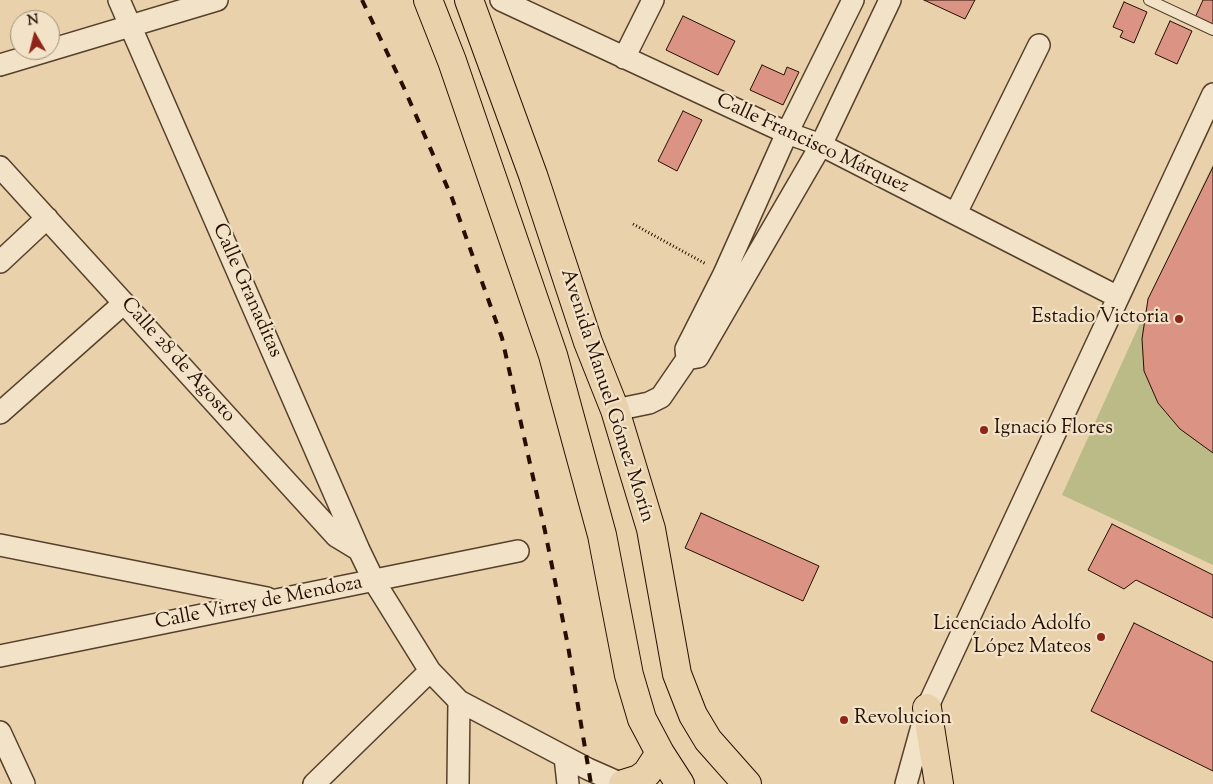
<!DOCTYPE html>
<meta charset="utf-8">
<style>
body{margin:0}
#map{position:relative;width:1213px;height:784px;overflow:hidden;background:#e9d2ab;font-family:"Sorts Mill Goudy",serif}
canvas{display:block}
.north{position:absolute;left:10px;top:10px;width:50px;height:50px;box-sizing:border-box;background:#f1e2c8;border:1px solid #a08e78;border-radius:50%;rotate:352deg;font-size:14px;font-weight:700;line-height:20px;text-align:center;color:#260f00}
.north::after{content:'';display:block;margin:auto;width:18px;height:22px;background:#8f2418;clip-path:polygon(50% 0,100% 100%,50% 72%,0 100%)}
</style>
<div id="map">
<canvas width="1213" height="784"></canvas>
<div class="north">N</div>
</div>
<script>
const g = document.querySelector('canvas').getContext('2d');
g.lineJoin = 'round';
function fill(path, color) {
  g.fillStyle = color;
  g.fill(path, 'evenodd');
}
function poly(rows) {
  const path = new Path2D();
  for (const r of rows) {
    path.moveTo(r[0], r[1]);
    for (let i = 2; i < r.length; i += 2) path.lineTo(r[i], r[i + 1]);
  }
  return path;
}
function trace(path, color, width, dash) {
  g.strokeStyle = color;
  g.lineWidth = width;
  g.lineCap = dash ? 'butt' : 'round';
  g.setLineDash(dash || []);
  g.stroke(path);
}
function drawText(font, color, halo, rows, align = 'center') {
  g.font = font + ' "Sorts Mill Goudy",serif';
  g.lineWidth = 4.5;
  g.setLineDash([]);
  g.textBaseline = 'middle';
  g.strokeStyle = halo;
  g.fillStyle = color;
  for (const [text, x, y, turn = 0] of rows) {
    g.save();
    g.translate(x, y);
    g.rotate((+turn || 0) * Math.PI / 180);
    g.textAlign = isNaN(turn) ? turn : align;
    if (halo) g.strokeText(text, 0, 0);
    g.fillText(text, 0, 0);
    g.restore();
  }
}
fill(poly([
 [1213,164,1213,565,1062,495,1146,310,1148,299]
]), '#babb87');
const building = poly([
 [924,0,975,0,965,19,924,0],
 [1203,0,1213,0,1213,29,1194,20,1203,0],
 [1124,2,1147,12,1134,43,1120,37,1123,31,1113,27,1124,2],
 [683,16,735,41,718,75,666,50,683,16],
 [1170,21,1192,31,1177,64,1155,54,1170,21],
 [762,65,784,75,787,67,799,72,783,105,750,90,762,65],
 [683,111,702,120,677,171,658,161,683,111],
 [1213,167,1213,453,1180,429,1158,403,1144,371,1142,339,1148,299,1213,167],
 [701,513,819,566,803,601,685,548,701,513],
 [1112,524,1213,575,1213,618,1136,580,1124,589,1088,570,1112,524],
 [1134,623,1213,662,1213,771,1091,711,1134,623]
]);
fill(building, '#db9384');
trace(building, '#260f00', 1);
const lane = poly([
 [1149,0,1213,30]
]);
const street = poly([
 [119,0,359,550,374,581,430,671,459,701,588,769,622,784],
 [501,0,787,133,821,145,1118,297],
 [624,58,653,0],
 [0,65,217,0],
 [0,167,336,536,359,550],
 [956,213,1039,45],
 [0,262,47,218],
 [692,358,698,357,821,145,890,0],
 [615,410,649,403,661,397,687,359,686,349,724,274,787,133,853,0],
 [0,413,124,303],
 [0,545,267,598],
 [0,656,518,551],
 [0,732,24,784],
 [565,757,568,784],
 [314,784,430,671],
 [458,784,459,701],
 [906,784,927,708,1213,94]
]);
const primary = poly([
 [428,0,452,61,553,355,602,535,629,675,642,719,660,753,680,784],
 [469,0,533,175,588,342,615,410,651,529,677,674,693,715,708,740,747,784],
 [927,708,939,784],
 [623,784,639,779,647,773,660,753]
]);
trace(lane, '#57402b', 12);
trace(street, '#57402b', 24);
trace(primary, '#260f00', 30);
trace(poly([
 [633,224,706,264]
]), '#260f00', 3, [1, 2.5]);
trace(lane, '#f1e2c8', 10);
trace(street, '#f1e2c8', 21);
trace(primary, '#e9d2ab', 28);
trace(poly([
 [362,0,404,88,452,198,502,338,545,531,568,646,591,784]
]), '#260f00', 4, [9, 9]);
for (const [x, y, r, color] of [
 [1179,319,5,"#8f2418"],
 [984,430,5,"#8f2418"],
 [1101,637,5,"#8f2418"],
 [844,720,5,"#8f2418"]
]) {
  const dot = new Path2D();
  dot.arc(x, y, r, 0, 2 * Math.PI);
  g.fillStyle = color;
  g.fill(dot);
  trace(dot, '#f1e2c8', 2);
}
drawText('20px', '#260f00', '#f1e2c8', [
 ["Calle Francisco Márquez",812,145,25],
 ["Calle Granaditas",246,291,66],
 ["Calle 28 de Agosto",177,361,48],
 ["Avenida Manuel Gómez Morín",606,396,72],
 ["Calle Virrey de Mendoza",259,604,-11]
]);
drawText('20px', '#260f00', '#f1e2c8', [
 ["Estadio Victoria",1169,319],
 ["Ignacio Flores",994,430,"left"],
 ["Licenciado Adolfo",1091,626],
 ["López Mateos",1091,649],
 ["Revolucion",854,720,"left"]
], 'right');
</script>
